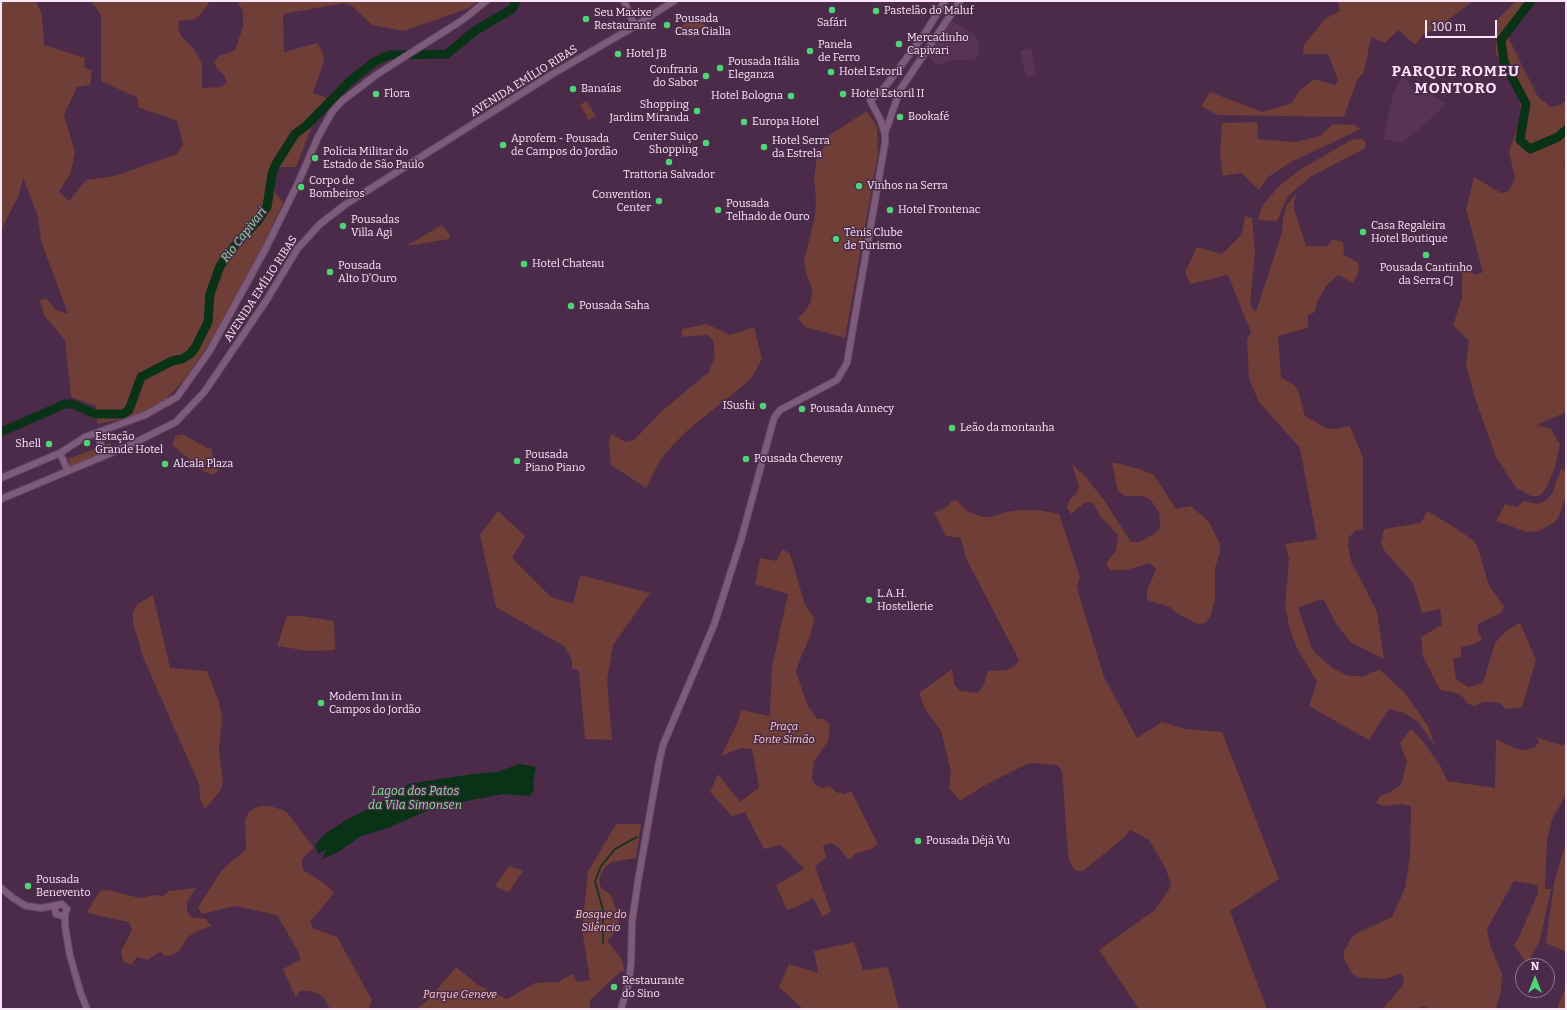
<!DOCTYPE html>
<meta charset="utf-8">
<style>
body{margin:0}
#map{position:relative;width:1567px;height:1010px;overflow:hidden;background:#4b2b49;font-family:Bitter,serif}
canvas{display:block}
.frame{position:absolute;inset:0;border:2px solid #fbe6f9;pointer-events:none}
.north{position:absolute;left:1515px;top:958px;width:40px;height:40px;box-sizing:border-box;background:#4b2b49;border:1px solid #91768f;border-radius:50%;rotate:0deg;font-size:11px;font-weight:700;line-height:16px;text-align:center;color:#fbe6f9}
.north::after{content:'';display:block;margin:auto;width:14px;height:18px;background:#4ed676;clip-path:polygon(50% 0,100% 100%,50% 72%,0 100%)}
.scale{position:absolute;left:1425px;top:20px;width:72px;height:18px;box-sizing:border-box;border:2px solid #fbe6f9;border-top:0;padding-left:5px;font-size:12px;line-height:14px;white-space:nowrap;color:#fbe6f9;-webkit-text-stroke:3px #4b2b49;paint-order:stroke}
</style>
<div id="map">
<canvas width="1567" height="1010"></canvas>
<div class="frame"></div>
<div class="north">N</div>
<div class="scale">100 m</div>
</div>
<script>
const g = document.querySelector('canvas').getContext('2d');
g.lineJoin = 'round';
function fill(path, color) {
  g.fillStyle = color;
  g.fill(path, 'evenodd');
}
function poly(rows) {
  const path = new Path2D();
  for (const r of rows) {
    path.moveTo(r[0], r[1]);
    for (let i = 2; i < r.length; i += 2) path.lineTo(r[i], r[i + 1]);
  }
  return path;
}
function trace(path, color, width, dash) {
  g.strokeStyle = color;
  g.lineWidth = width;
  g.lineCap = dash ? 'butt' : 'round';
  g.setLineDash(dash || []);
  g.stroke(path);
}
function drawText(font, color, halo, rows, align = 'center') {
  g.font = font + ' Bitter,serif';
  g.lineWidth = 3;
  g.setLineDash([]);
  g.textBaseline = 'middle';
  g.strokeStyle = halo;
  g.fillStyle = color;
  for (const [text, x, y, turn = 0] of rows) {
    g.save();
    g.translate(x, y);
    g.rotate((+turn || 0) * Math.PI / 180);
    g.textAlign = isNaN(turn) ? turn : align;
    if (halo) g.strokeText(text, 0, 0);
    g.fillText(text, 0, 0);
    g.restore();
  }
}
fill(poly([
 [951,20,976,36,979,43,980,52,976,58,972,60,952,60,936,65,926,54],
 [1031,48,1037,76,1027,78,1021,58,1022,58,1020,51],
 [1403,74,1419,98,1425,91,1447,104,1403,143,1383,139,1393,94]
]), '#583355');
fill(poly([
 [1,1,36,1,42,15,44,45,85,58,84,67,92,71,90,85,77,87,64,115,75,152,71,172,59,192,69,201,86,180,115,176,177,154,183,144,177,121,138,107,138,98,101,81,101,15,91,1,210,1,201,14,195,19,179,21,178,28,181,36,194,49,202,64,202,88,220,87,227,83,224,75,218,70,214,63,219,56,235,50,243,27,243,11,237,1,478,1,469,8,404,31,372,25,352,6,344,3,283,14,284,52,317,43,323,53,324,61,313,93,329,99,312,127,296,167,279,167,275,173,273,189,283,203,241,293,188,376,163,402,133,417,97,424,96,406,71,397,65,340,44,315,40,300,46,298,56,310,68,314,41,241,38,216,23,178,19,195,2,228,1,233],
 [1338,1,1473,1,1439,27,1423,35,1415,45,1398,30,1385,43,1371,37,1364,72,1357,80,1344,117,1217,115,1201,106,1210,92,1263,112,1292,103,1299,91,1314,79,1335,85,1338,80,1328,54,1303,54,1304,45,1325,19,1340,11],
 [1516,1,1536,1,1514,19,1506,33,1538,97,1551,107,1561,105,1566,100,1566,165,1564,167,1566,169,1566,412,1537,425,1551,429,1560,444,1555,468,1545,490,1539,496,1531,496,1516,488,1496,457,1475,398,1466,365,1469,341,1453,325,1462,298,1462,267,1476,275,1483,272,1466,209,1474,177,1501,193,1509,191,1515,178,1509,152,1521,118,1519,93,1496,54,1496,28,1497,20],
 [688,18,697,18,698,22,702,22,705,25,706,33,702,33,702,29,697,28,695,30,697,34,695,37,680,36,679,30],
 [586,101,596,116,589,120,580,105],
 [867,111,877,127,878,154,845,338,805,327,798,318,806,310,811,301,812,289,806,273,804,261,815,216,816,199,814,180,817,157,827,143,825,138],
 [1257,122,1258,139,1295,142,1320,136,1333,124,1354,125,1361,129,1291,162,1268,177,1259,190,1241,173,1223,176,1220,154,1222,123],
 [1361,139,1365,141,1366,145,1364,149,1310,177,1288,196,1277,221,1258,220,1262,206,1279,186,1301,169,1351,140],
 [1298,192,1294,201,1294,209,1306,246,1328,246,1332,239,1343,242,1344,255,1358,262,1359,271,1353,283,1338,275,1326,286,1317,302,1315,312,1308,315,1308,328,1278,336,1281,377,1295,386,1299,393,1305,416,1326,428,1334,429,1350,426,1363,458,1363,529,1355,531,1349,537,1348,545,1351,561,1377,612,1384,659,1350,642,1337,625,1323,599,1298,607,1311,646,1315,653,1334,669,1348,676,1365,676,1372,672,1380,670,1404,692,1428,726,1435,746,1418,722,1404,713,1389,709,1369,740,1309,706,1317,682,1296,646,1290,630,1285,606,1289,559,1285,544,1317,539,1300,448,1259,402,1249,379,1247,340,1251,332,1228,275,1190,284,1185,272,1197,247,1222,254,1242,234,1245,216,1252,218,1255,252,1250,305,1256,312,1282,232,1283,219,1286,206],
 [442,225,450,235,449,239,406,246],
 [707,324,730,335,754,327,762,359,750,380,690,428,672,446,661,459,646,488,611,465,609,442,611,434,626,442,634,440,663,410,709,372,715,356,713,340,707,335,682,337,682,329],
 [182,434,209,449,211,447,213,457,211,461,215,465,218,471,213,475,205,472,172,445,175,436],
 [110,443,113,450,71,467,68,459],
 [1112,463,1116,463,1139,469,1154,475,1176,509,1191,506,1209,522,1220,544,1220,552,1215,568,1215,600,1210,617,1205,623,1197,624,1175,612,1170,607,1147,600,1147,591,1156,569,1150,563,1126,570,1110,570,1106,563,1116,551,1118,535,1101,517,1092,502,1084,503,1071,514,1067,507,1070,499,1076,494,1079,487,1072,464,1084,475,1104,500,1131,542,1140,542,1154,534,1160,528,1159,512,1150,499,1142,496,1125,496,1118,491],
 [1561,469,1566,471,1566,498,1558,518,1553,523,1539,531,1527,532,1496,521,1505,504,1517,507,1523,501,1538,504,1545,501,1552,494],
 [955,499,967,511,982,517,991,517,1006,512,1022,510,1038,510,1059,514,1080,577,1077,585,1079,595,1104,677,1137,738,1162,722,1185,729,1222,732,1279,879,1230,911,1267,1009,1139,1009,1099,950,1155,910,1171,886,1166,869,1149,840,1130,830,1125,837,1083,871,1075,870,1070,863,1068,855,1062,771,1057,765,1032,763,1025,765,987,784,960,801,949,788,951,772,941,731,925,709,919,693,952,669,954,685,961,691,977,693,983,687,988,671,1006,670,1014,667,1019,660,966,558,961,538,946,536,934,513,945,508],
 [498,511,525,536,512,558,551,597,573,604,580,575,650,593,613,645,607,680,612,740,585,739,579,671,572,668,572,660,564,646,496,607,480,535],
 [1427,511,1454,527,1474,541,1478,548,1489,586,1504,606,1501,613,1478,624,1478,631,1482,639,1475,644,1461,647,1461,657,1453,659,1456,679,1468,687,1483,683,1495,643,1506,631,1520,623,1536,660,1522,707,1506,709,1499,703,1491,702,1483,702,1475,706,1468,704,1463,697,1456,693,1440,690,1423,657,1421,637,1442,625,1440,609,1422,613,1413,583,1384,550,1381,543,1384,529,1421,523],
 [782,549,790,554,805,605,814,618,811,634,798,664,796,672,808,706,817,719,824,719,830,725,828,741,814,761,812,778,815,785,822,788,830,786,836,792,844,794,851,791,878,844,871,849,855,854,849,860,838,847,830,843,823,846,826,857,815,867,831,911,823,917,813,898,803,904,787,910,776,885,804,869,781,845,764,849,745,812,732,816,710,792,718,774,740,802,759,787,752,749,741,748,721,756,738,721,741,710,769,716,770,713,772,667,788,594,755,584,760,558,777,561],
 [153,595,170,668,207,671,219,702,222,718,219,750,223,783,220,791,205,809,200,800,199,784,143,657,133,623,133,612,138,604],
 [287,616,303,616,334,621,335,650,309,651,277,646],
 [1411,729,1422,740,1441,767,1447,781,1495,788,1496,739,1517,749,1526,750,1533,748,1539,743,1536,737,1560,745,1566,744,1566,795,1552,819,1547,842,1545,889,1551,889,1540,940,1527,964,1514,945,1519,937,1538,893,1538,885,1514,881,1487,929,1490,945,1502,974,1501,990,1496,1009,1431,1009,1422,1006,1418,1009,1387,1009,1384,1007,1401,988,1404,981,1401,973,1386,979,1361,978,1353,975,1344,959,1344,951,1352,937,1359,932,1392,917,1405,888,1410,856,1411,806,1401,804,1384,806,1376,803,1380,796,1388,793,1401,785,1407,762,1400,743],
 [262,806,270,806,286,811,314,848,302,859,302,867,304,871,324,883,334,893,310,922,314,929,337,937,372,1000,368,1009,330,1009,324,998,317,993,309,991,300,991,296,998,283,969,300,960,298,951,277,915,235,906,202,914,198,907,222,870,246,849,245,820,248,813,254,808],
 [616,824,641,824,636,858,612,862,604,868,599,879,601,888,611,895,618,915,619,928,607,941,621,958,625,972,621,971,590,1000,590,1009,417,1009,427,1001,456,967,478,985,507,999,535,983,558,982,572,974,577,982,590,980,582,929,588,872],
 [1566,842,1566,952,1546,943,1554,883],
 [509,866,523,871,509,892,495,886],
 [196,888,187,902,187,910,191,917,206,919,211,926,195,932,188,937,179,951,172,955,164,956,161,951,148,960,137,957,131,965,123,961,121,951,132,930,129,922,95,915,87,912,100,891,108,890,140,898,155,895,163,896,169,891],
 [854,942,863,970,888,967,899,1009,803,1009,779,987,789,964,818,973,814,951],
 [1566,986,1566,1009,1557,1009]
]), '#6e3e37');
fill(poly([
 [520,764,536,767,533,783,534,790,530,796,504,794,450,804,427,811,385,829,361,836,338,852,322,859,326,850,318,854,315,845,325,834,343,822,399,793,408,784,473,774,497,772]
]), '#0a3216');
trace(poly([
 [603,943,603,910,595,881,601,866,615,849,637,837]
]), '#0a3216', 1.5);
trace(poly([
 [1531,1,1501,40,1504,62,1526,104,1520,140,1530,149,1558,137,1566,130],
 [1,432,65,404,73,404,95,414,123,414,129,410,141,377,172,361,182,359,190,354,195,348,208,322,210,294,220,266,236,244,257,222,267,207,272,174,276,164,295,134,307,125,349,82,374,62,389,55,447,54,476,30,512,9,516,1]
]), '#0a3216', 9);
const secondary = poly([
 [624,1,635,26],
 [885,133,900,90,960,1],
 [97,433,101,444,100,458],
 [60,453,68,471],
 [1,478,60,453,85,437,145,415,177,397,209,352,266,248,298,183,318,137,332,112,342,101,376,75,464,19,486,1],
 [1,499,128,446,176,422,205,391,266,301,298,248,320,224,346,204,551,75,635,26,674,1],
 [1,888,13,898,26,906,42,908,62,904,67,909,65,914,62,916,56,914,55,910,56,906],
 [65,914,65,926,70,956,81,994,87,1009],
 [621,1009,628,986,631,964,632,922,638,881,659,762,663,745,714,625,741,540,774,418,780,410,837,380,847,363,885,143,885,134,881,121,870,100,882,91,923,36,945,1]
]);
trace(secondary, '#654963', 8);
trace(secondary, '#7e5b7b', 6);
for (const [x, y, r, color] of [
 [832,10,4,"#4ed676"],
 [876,11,4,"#4ed676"],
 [586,19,4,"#4ed676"],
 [667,25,4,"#4ed676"],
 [899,44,4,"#4ed676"],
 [810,51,4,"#4ed676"],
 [618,54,4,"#4ed676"],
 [720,68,4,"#4ed676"],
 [831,72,4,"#4ed676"],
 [706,76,4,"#4ed676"],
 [573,89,4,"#4ed676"],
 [376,94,4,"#4ed676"],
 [843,94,4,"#4ed676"],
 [791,96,4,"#4ed676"],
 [697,111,4,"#4ed676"],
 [900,117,4,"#4ed676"],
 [744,122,4,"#4ed676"],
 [706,143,4,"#4ed676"],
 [503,145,4,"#4ed676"],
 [764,147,4,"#4ed676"],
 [315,158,4,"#4ed676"],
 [669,162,4,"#4ed676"],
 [859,186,4,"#4ed676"],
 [301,187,4,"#4ed676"],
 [659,201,4,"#4ed676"],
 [718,210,4,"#4ed676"],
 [890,210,4,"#4ed676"],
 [343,226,4,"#4ed676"],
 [1363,232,4,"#4ed676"],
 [836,239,4,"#4ed676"],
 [1426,255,4,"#4ed676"],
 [524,264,4,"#4ed676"],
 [330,272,4,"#4ed676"],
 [571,306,4,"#4ed676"],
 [763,406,4,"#4ed676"],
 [802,409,4,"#4ed676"],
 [952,428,4,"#4ed676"],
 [87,443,4,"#4ed676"],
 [49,444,4,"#4ed676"],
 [746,459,4,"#4ed676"],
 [517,461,4,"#4ed676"],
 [165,464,4,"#4ed676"],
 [869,600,4,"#4ed676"],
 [321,703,4,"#4ed676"],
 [918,841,4,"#4ed676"],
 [28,886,4,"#4ed676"],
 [614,987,4,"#4ed676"]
]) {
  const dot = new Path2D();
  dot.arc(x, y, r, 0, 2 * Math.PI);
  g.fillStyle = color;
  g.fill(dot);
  trace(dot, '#4b2b49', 1.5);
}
drawText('11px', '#fbe6f9', '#4b2b49', [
 ["Pastelão do Maluf",884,11],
 ["Seu Maxixe",594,13],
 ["Restaurante",594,26],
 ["Pousada",675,19],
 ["Casa Gialla",675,32],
 ["Safári",832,23,"center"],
 ["Mercadinho",907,38],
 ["Capivari",907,51],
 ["Panela",818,45],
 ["de Ferro",818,58],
 ["Hotel JB",626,54],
 ["Pousada Itália",728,62],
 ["Eleganza",728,75],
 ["Confraria",698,70,"right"],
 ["do Sabor",698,83,"right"],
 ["Hotel Estoril",839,72],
 ["Banaías",581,89],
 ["Flora",384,94],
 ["Hotel Estoril II",851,94],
 ["Hotel Bologna",783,96,"right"],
 ["Shopping",689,105,"right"],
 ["Jardim Miranda",689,118,"right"],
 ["Bookafé",908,117],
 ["Europa Hotel",752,122],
 ["Center Suiço",698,137,"right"],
 ["Shopping",698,150,"right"],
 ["Aprofem - Pousada",511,139],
 ["de Campos do Jordão",511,152],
 ["Hotel Serra",772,141],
 ["da Estrela",772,154],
 ["Polícia Militar do",323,152],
 ["Estado de São Paulo",323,165],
 ["Trattoria Salvador",669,175,"center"],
 ["Corpo de",309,181],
 ["Bombeiros",309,194],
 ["Vinhos na Serra",867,186],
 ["Convention",651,195,"right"],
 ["Center",651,208,"right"],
 ["Pousada",726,204],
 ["Telhado de Ouro",726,217],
 ["Hotel Frontenac",898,210],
 ["Pousadas",351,220],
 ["Villa Agi",351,233],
 ["Casa Regaleira",1371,226],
 ["Hotel Boutique",1371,239],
 ["Tênis Clube",844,233],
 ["de Turismo",844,246],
 ["Hotel Chateau",532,264],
 ["Pousada",338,266],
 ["Alto D'Ouro",338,279],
 ["Pousada Cantinho",1426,268,"center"],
 ["da Serra CJ",1426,281,"center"],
 ["Pousada Saha",579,306],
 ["ISushi",755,406,"right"],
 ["Pousada Annecy",810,409],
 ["Leão da montanha",960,428],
 ["Estação",95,437],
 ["Grande Hotel",95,450],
 ["Shell",41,444,"right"],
 ["Pousada",525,455],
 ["Piano Piano",525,468],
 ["Pousada Cheveny",754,459],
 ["Alcala Plaza",173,464],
 ["L.A.H.",877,594],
 ["Hostellerie",877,607],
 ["Modern Inn in",329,697],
 ["Campos do Jordão",329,710],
 ["Pousada Déjà Vu",926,841],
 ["Pousada",36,880],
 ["Benevento",36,893],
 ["Restaurante",622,981],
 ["do Sino",622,994]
], 'left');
drawText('11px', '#fbe6f9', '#4b2b49', [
 ["AVENIDA EMÍLIO RIBAS",524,81,-32],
 ["AVENIDA EMÍLIO RIBAS",261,289,-57]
]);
drawText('italic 11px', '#facac1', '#4b2b49', [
 ["Praça",784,727],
 ["Fonte Simão",784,740],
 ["Bosque do",601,915],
 ["Silêncio",601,928],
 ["Parque Geneve",460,995]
]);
drawText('italic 12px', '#82e498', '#4b2b49', [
 ["Rio Capivari",244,235,-52],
 ["Lagoa dos Patos",415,792],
 ["da Vila Simonsen",415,806]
]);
g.letterSpacing = '1px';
drawText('bold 15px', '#fbe6f9', '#4b2b49', [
 ["PARQUE ROMEU",1456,72],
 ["MONTORO",1456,89]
]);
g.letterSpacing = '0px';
</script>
